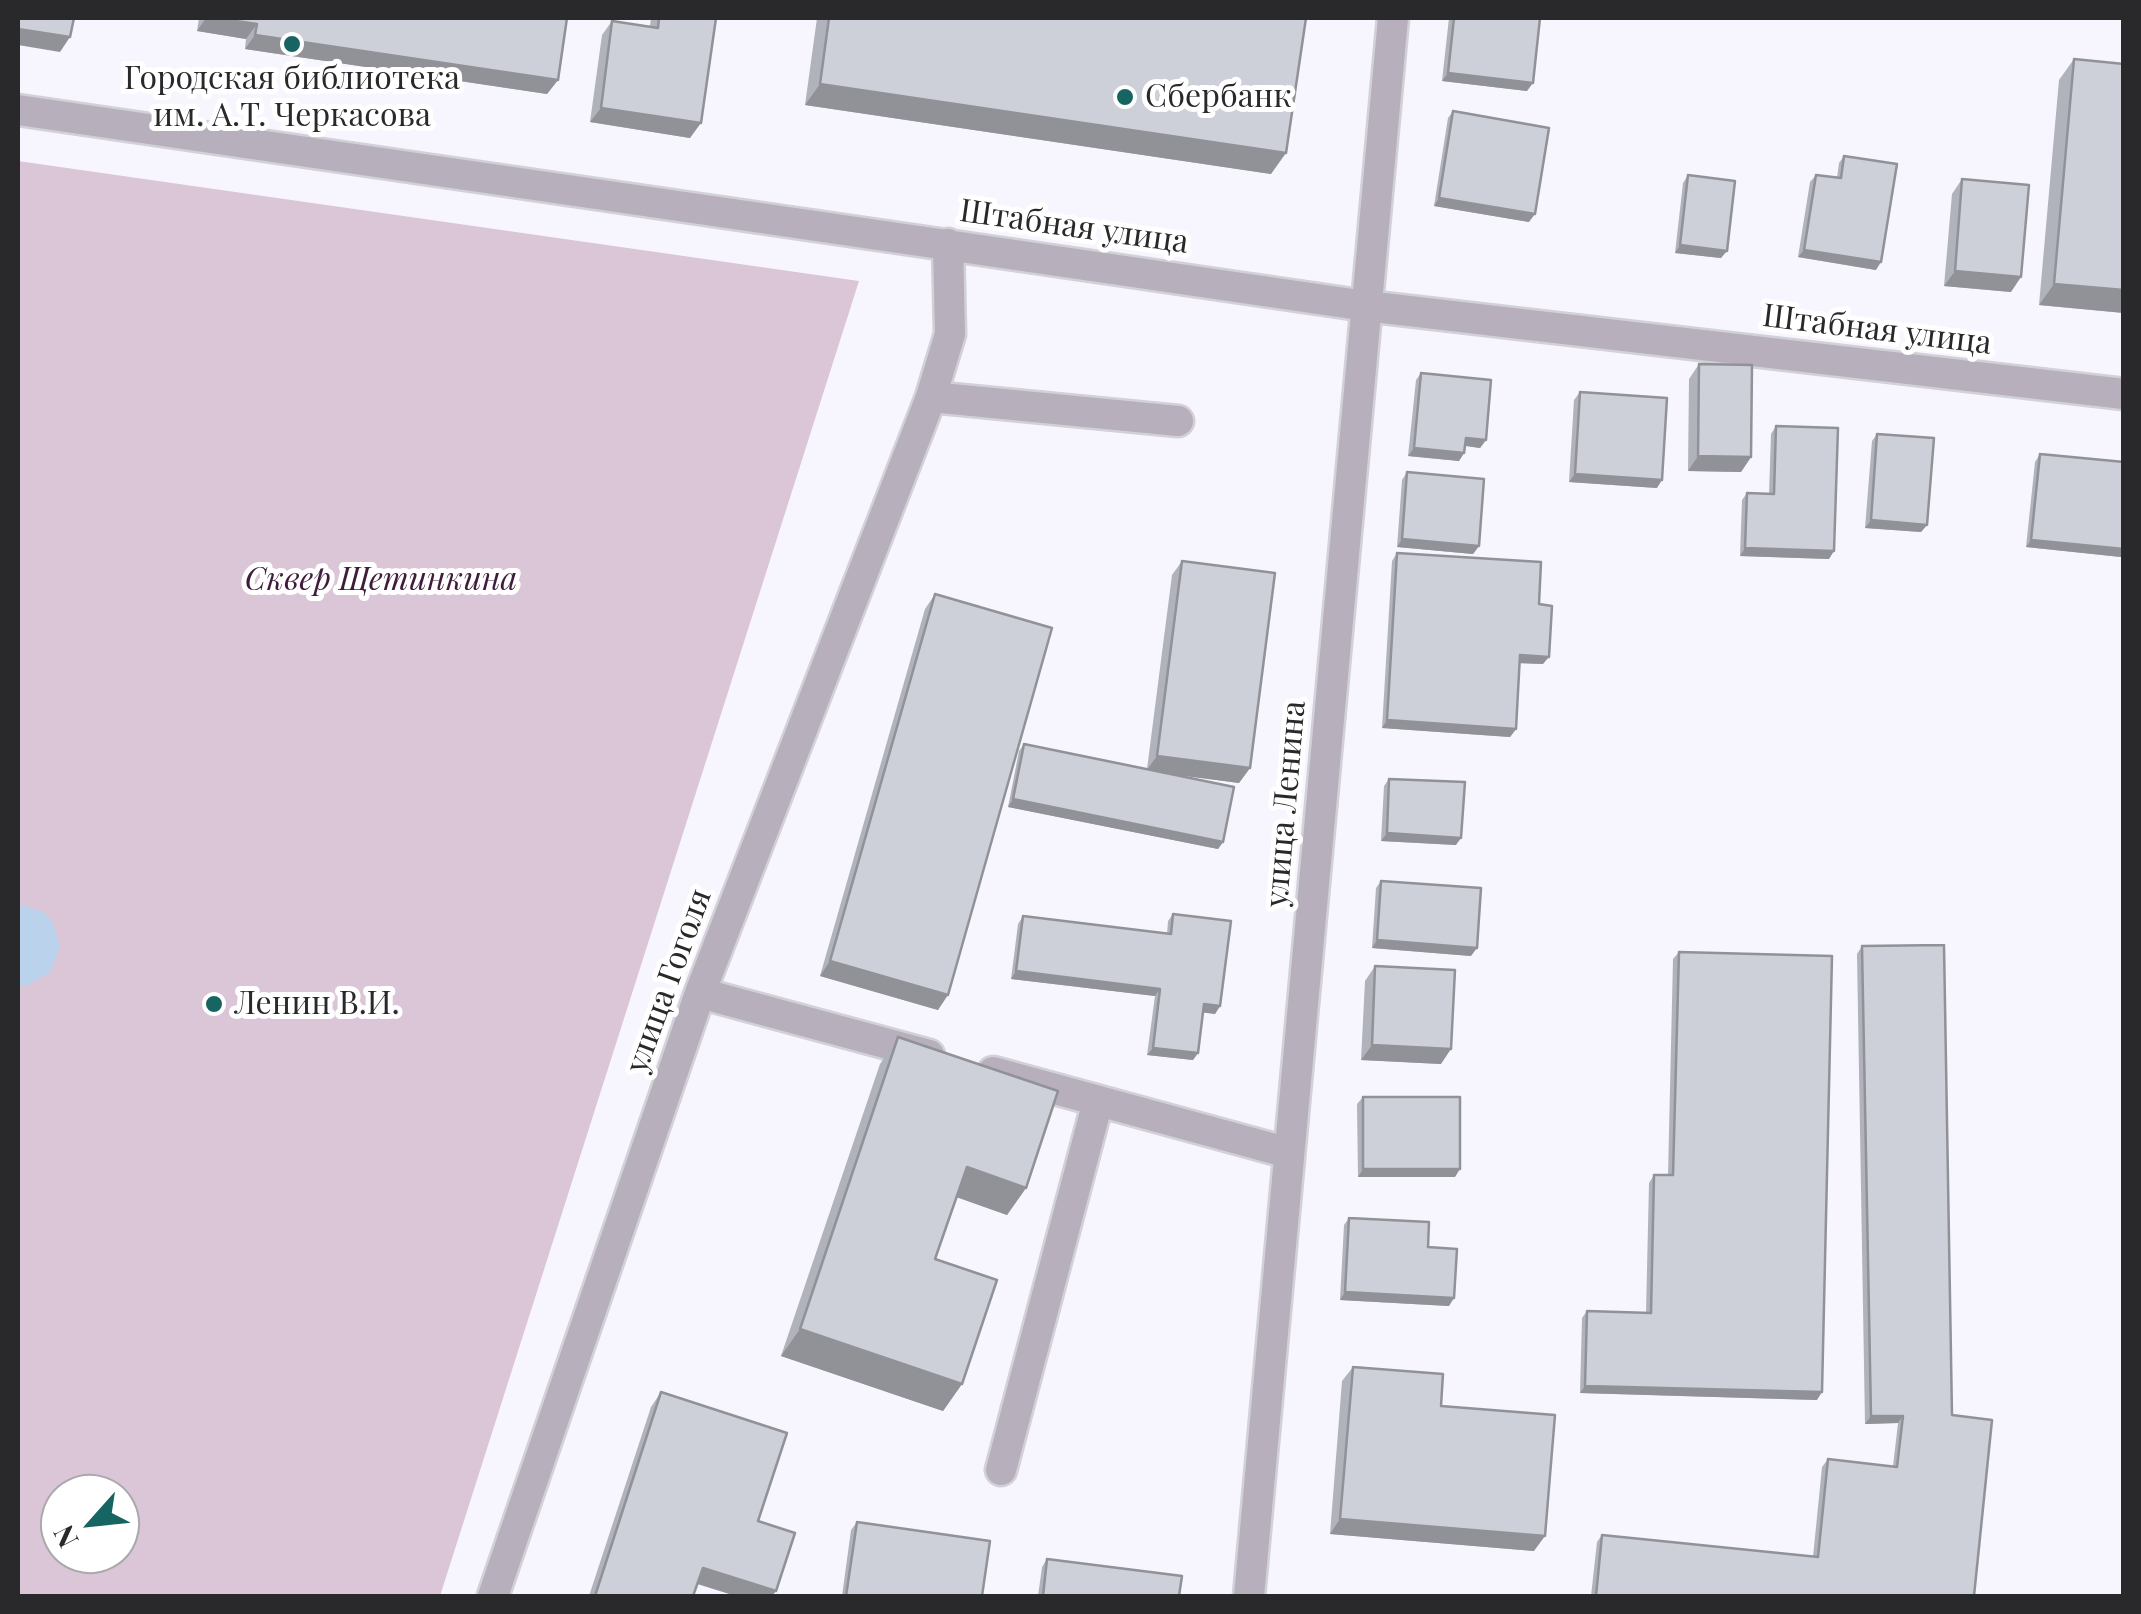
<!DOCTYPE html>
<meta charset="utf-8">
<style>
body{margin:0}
#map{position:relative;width:2141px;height:1614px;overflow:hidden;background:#f7f6fe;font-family:"Playfair Display",serif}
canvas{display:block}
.frame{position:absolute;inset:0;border:20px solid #29292c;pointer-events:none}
.north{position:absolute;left:40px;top:1474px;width:100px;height:100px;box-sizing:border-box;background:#fff;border:2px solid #a9a9ab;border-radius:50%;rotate:243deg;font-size:28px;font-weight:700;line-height:40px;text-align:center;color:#29292c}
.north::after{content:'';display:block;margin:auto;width:35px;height:45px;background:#176563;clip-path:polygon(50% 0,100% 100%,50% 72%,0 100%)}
</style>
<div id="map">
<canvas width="2141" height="1614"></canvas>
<div class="frame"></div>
<div class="north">N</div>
</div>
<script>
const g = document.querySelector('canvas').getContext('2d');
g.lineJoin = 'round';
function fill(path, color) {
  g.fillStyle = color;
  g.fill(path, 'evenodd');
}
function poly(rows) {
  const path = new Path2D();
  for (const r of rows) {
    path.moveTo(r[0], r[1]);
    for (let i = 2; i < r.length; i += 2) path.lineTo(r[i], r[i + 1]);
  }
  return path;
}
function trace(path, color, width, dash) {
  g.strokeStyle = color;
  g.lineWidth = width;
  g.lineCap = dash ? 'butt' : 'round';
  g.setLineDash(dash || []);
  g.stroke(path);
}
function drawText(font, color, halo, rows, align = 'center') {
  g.font = font + ' "Playfair Display",serif';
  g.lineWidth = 10;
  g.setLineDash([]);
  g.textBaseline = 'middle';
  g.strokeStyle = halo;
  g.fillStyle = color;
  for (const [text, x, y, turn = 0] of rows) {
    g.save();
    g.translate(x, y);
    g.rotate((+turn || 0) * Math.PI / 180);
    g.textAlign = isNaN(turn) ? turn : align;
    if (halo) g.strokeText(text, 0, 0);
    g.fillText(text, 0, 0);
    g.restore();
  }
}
fill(poly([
 [18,161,859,281,440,1596,18,1596],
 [60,1494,120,1494,120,1554,60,1554]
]), '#dbc6d8');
fill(poly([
 [18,904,43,912,53,922,60,947,50,972,28,985,18,986]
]), '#bad2ec');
const minor = poly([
 [18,110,1366,306,2124,394],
 [931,397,1178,421],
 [700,993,929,1055],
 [993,1072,1289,1153],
 [1001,1470,1098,1101],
 [493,1596,700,993,931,397,950,334,948,244],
 [1249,1596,1393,18]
]);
trace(minor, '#d2d1d8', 35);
trace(minor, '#b7afbc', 30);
fill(poly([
 [199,18,567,18,558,80,547,94,245,49,246,39,197,31],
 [651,18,716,18,690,138,590,122,602,35,612,21,650,26],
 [817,18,1306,18,1271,174,805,105],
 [1449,18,1540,18,1527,91,1442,81],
 [2074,59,2124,64,2124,313,2039,305,2059,80],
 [1453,111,1529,222,1434,206,1448,118],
 [1844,156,1876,270,1798,257,1810,182,1816,175,1837,178,1839,163],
 [1688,175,1721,258,1675,253,1683,183],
 [1962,179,2011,292,1944,286,1952,194],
 [1699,364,1751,457,1741,472,1688,471,1689,379],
 [1421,373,1486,440,1480,448,1465,446,1464,453,1459,461,1408,456,1416,380],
 [1580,392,1657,488,1569,482,1574,400],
 [1776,426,1829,559,1740,556,1742,500,1747,493,1769,494,1771,434],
 [1877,434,1927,525,1921,532,1865,528,1872,441],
 [2040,454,2124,462,2124,553,2121,557,2026,547,2035,462],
 [1407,472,1479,546,1473,554,1397,547,1402,480],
 [1397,553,1539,604,1543,664,1520,663,1516,729,1510,737,1382,728,1392,561],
 [1182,561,1250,768,1239,783,1173,774,1223,842,1218,849,1008,807,1019,751,1024,744,1147,769,1172,575],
 [935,594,938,1010,820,976,925,609],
 [1389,779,1456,845,1381,841,1384,786],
 [1381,881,1471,956,1372,948,1376,888],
 [1173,914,1220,1006,1215,1014,1203,1012,1198,1053,1193,1060,1147,1055,1155,996,1011,979,1018,924,1023,916,1167,934,1168,921],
 [1862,946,1952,1415,1974,1596,1591,1596,1597,1542,1602,1535,1813,1557,1822,1467,1828,1459,1893,1466,1898,1423,1865,1424,1857,954],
 [1679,952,1817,1400,1580,1393,1582,1318,1587,1311,1646,1313,1649,1183,1654,1175,1668,1175,1673,959],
 [1375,966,1441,1064,1361,1060,1365,981],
 [898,1037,1026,1188,1007,1215,956,1197,935,1259,962,1384,943,1411,781,1356,880,1064],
 [1363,1097,1455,1177,1358,1177,1357,1104],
 [1349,1218,1428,1247,1449,1306,1340,1300,1344,1225],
 [1353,1367,1441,1406,1534,1551,1330,1534,1342,1381],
 [661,1392,758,1521,776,1591,772,1596,736,1596,697,1584,693,1596,589,1596,651,1407],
 [857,1522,982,1596,842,1596,851,1530],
 [1047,1559,1179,1596,1038,1596,1042,1567]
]), '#b0b3bb');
fill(poly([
 [206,18,215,18,257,24,246,39,197,31],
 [18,29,70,37,60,52,18,45],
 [255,35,558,80,547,94,245,49],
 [1448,73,1533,83,1527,91,1442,81],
 [820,84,1286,153,1271,174,805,105],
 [601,108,701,123,690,138,590,122],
 [1439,198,1535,214,1529,222,1434,206],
 [1680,245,1727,251,1721,258,1675,253],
 [1804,250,1881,262,1876,270,1798,257],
 [1955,271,2021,277,2011,292,1944,286],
 [2054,284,2124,290,2124,313,2039,305],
 [1466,438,1486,440,1480,448,1460,445],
 [1414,448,1464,453,1459,461,1408,456],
 [1698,456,1751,457,1741,472,1688,471],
 [1575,474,1662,480,1657,488,1569,482],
 [1871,520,1927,525,1921,532,1865,528],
 [1402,539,1479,546,1473,554,1397,547],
 [2031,540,2124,549,2124,553,2121,557,2026,547],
 [1745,548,1834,551,1829,559,1740,556],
 [1520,655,1549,657,1543,664,1515,663],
 [1387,720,1516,729,1510,737,1382,728],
 [1157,756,1250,768,1239,783,1146,771],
 [1013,799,1223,842,1218,849,1008,807],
 [1387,833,1461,838,1456,845,1381,841],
 [1377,940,1477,948,1471,956,1372,948],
 [830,961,948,995,938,1010,820,976],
 [1016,971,1160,989,1155,996,1011,979],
 [1204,1004,1220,1006,1215,1014,1199,1012],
 [1372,1045,1451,1049,1441,1064,1361,1060],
 [1153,1048,1198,1053,1193,1060,1147,1055],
 [967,1167,1026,1188,1007,1215,948,1194],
 [1363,1169,1460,1169,1455,1177,1358,1177],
 [1345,1292,1454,1298,1449,1306,1340,1300],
 [800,1329,962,1384,943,1411,781,1356],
 [1585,1386,1822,1392,1817,1400,1580,1393],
 [1871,1416,1903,1416,1898,1423,1865,1424],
 [1340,1519,1545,1536,1534,1551,1330,1534],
 [703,1568,776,1591,772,1596,736,1596,692,1582]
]), '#909298');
const building = poly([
 [18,18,74,18,70,37,18,29,18,18],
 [215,18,567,18,558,80,255,35,257,24,215,18],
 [659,18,716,18,701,123,601,108,612,21,658,28,659,18],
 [829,18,1306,18,1286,153,820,84,829,18],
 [1454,18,1540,18,1533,83,1448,73,1454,18],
 [2074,59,2124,64,2124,290,2054,284,2074,59],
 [1453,111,1549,128,1535,214,1439,198,1453,111],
 [1844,156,1897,164,1881,262,1804,250,1816,175,1841,178,1844,156],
 [1688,175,1735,181,1727,251,1680,245,1688,175],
 [1962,179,2029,185,2021,277,1955,271,1962,179],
 [1699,364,1752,365,1751,457,1698,456,1699,364],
 [1421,373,1491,380,1486,440,1466,438,1464,453,1414,448,1421,373],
 [1580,392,1667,398,1662,480,1575,474,1580,392],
 [1776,426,1838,428,1834,551,1745,548,1747,493,1774,494,1776,426],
 [1877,434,1934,438,1927,525,1871,520,1877,434],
 [2040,454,2124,462,2124,549,2031,540,2040,454],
 [1407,472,1484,479,1479,546,1402,539,1407,472],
 [1397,553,1541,562,1539,604,1552,606,1549,657,1520,655,1516,729,1387,720,1397,553],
 [1182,561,1275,573,1250,768,1157,756,1182,561],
 [935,594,1052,628,948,995,830,961,935,594],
 [1024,744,1234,787,1223,842,1013,799,1024,744],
 [1389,779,1465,782,1461,838,1387,833,1389,779],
 [1381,881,1481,888,1477,948,1377,940,1381,881],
 [1173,914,1231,921,1220,1006,1204,1004,1198,1053,1153,1048,1160,989,1016,971,1023,916,1171,934,1173,914],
 [1944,945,1952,1415,1992,1420,1974,1596,1596,1596,1602,1535,1818,1557,1828,1459,1897,1467,1903,1416,1871,1416,1862,946,1944,945],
 [1679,952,1832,956,1822,1392,1585,1386,1587,1311,1651,1313,1654,1175,1673,1175,1679,952],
 [1375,966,1455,970,1451,1049,1372,1045,1375,966],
 [898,1037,1058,1091,1026,1188,967,1167,935,1259,997,1280,962,1384,800,1329,898,1037],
 [1363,1097,1460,1097,1460,1169,1363,1169,1363,1097],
 [1349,1218,1429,1222,1428,1247,1457,1249,1454,1298,1345,1292,1349,1218],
 [1353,1367,1443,1374,1441,1406,1555,1415,1545,1536,1340,1519,1353,1367],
 [661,1392,787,1433,758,1521,795,1533,776,1591,703,1568,693,1596,595,1596,661,1392],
 [857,1522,990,1541,982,1596,846,1596,857,1522],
 [1047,1559,1182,1576,1179,1596,1043,1596,1047,1559]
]);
fill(building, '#cdd0d9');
trace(building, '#909298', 2.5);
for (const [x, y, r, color] of [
 [292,44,10,"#176563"],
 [1125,97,10,"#176563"],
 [214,1004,10,"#176563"]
]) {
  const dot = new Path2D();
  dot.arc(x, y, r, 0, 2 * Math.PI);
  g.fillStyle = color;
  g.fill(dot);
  trace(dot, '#fff', 4);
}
drawText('32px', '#29292c', '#fff', [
 ["Городская библиотека",292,79,"center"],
 ["им. А.Т. Черкасова",292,116,"center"],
 ["Сбербанк",1145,97],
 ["Ленин В.И.",234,1004]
], 'left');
drawText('32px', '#29292c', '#fff', [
 ["Штабная улица",1074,227,8],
 ["Штабная улица",1877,330,7],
 ["улица Ленина",1286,804,-85],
 ["улица Гоголя",669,981,-70]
]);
drawText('italic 32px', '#3f1b3c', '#fff', [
 ["Сквер Щетинкина",381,580]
]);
</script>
